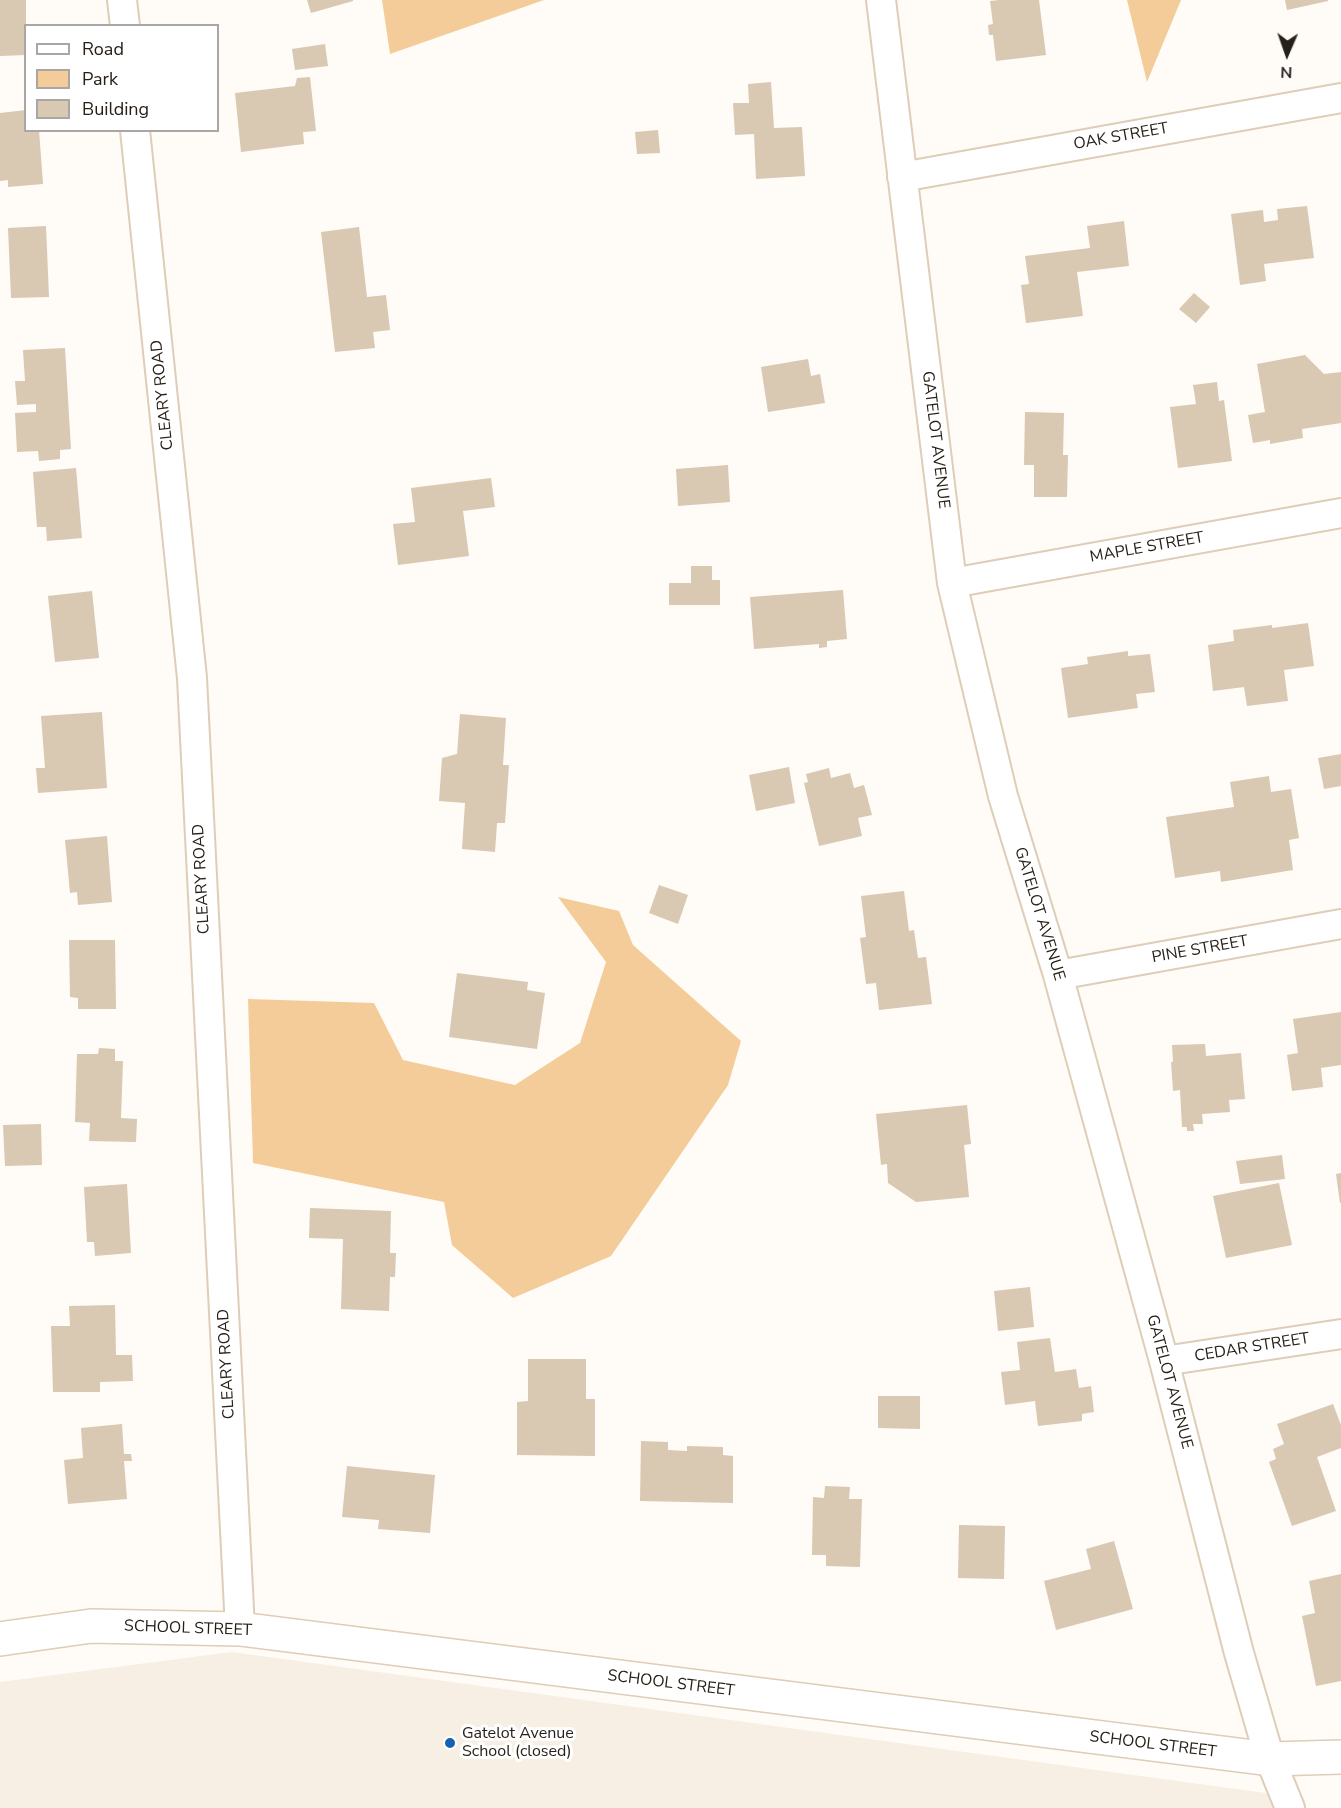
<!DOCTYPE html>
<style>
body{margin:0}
#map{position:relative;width:1341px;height:1808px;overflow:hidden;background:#fffbf7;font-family:"Nunito Sans",sans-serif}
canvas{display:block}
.legend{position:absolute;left:24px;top:24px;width:195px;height:108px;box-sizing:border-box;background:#fff;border:2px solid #a9a6a3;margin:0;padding:8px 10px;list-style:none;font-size:18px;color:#272018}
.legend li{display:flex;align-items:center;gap:12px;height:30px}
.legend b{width:30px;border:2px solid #a9a6a3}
.north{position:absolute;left:1257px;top:24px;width:60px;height:60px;-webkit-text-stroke:4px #fff;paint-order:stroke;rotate:182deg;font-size:16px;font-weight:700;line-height:24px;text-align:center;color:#272018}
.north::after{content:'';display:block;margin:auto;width:21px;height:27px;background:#272018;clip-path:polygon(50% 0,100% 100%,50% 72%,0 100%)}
</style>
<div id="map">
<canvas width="1341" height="1808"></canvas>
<ul class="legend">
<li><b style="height:8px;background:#fff"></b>Road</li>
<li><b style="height:16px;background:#f4cc99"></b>Park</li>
<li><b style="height:16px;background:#d9c8b2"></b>Building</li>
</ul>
<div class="north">N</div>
</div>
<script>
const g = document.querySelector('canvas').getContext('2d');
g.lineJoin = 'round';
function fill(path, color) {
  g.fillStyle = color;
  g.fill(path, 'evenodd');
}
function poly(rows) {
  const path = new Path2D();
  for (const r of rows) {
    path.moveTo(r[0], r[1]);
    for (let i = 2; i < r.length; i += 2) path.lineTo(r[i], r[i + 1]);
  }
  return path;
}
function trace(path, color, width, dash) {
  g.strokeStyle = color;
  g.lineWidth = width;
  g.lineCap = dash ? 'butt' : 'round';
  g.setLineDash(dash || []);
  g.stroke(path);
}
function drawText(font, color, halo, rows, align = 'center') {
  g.font = font + ' "Nunito Sans",sans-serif';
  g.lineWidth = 6;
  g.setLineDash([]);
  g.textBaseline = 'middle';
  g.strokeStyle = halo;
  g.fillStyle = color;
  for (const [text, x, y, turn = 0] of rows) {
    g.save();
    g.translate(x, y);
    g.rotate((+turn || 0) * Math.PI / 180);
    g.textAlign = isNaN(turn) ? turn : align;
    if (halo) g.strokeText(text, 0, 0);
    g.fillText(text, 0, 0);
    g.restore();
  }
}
fill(poly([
 [232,1652,1273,1794,1279,1808,0,1808,0,1682]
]), '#f8efe4');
fill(poly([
 [382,0,544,0,390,54],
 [1127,0,1181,0,1147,82],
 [558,897,619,911,633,945,741,1041,728,1085,611,1256,513,1298,452,1245,444,1202,253,1163,248,999,374,1003,403,1060,515,1085,580,1043,606,962]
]), '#f4cc99');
fill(poly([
 [0,0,26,0,26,55,0,56],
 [307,0,353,0,353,1,311,13],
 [999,0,1039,0,1046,55,996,61,993,35,989,35,988,25,993,24,990,1],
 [1285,0,1328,0,1328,1,1287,10],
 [325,44,328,66,295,70,292,49],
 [310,77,316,131,303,132,304,144,241,152,235,93,295,86,297,78],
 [771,82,774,128,802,127,805,176,756,179,754,134,735,135,733,103,749,103,748,84],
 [26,110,26,130,39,130,43,184,8,187,8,180,0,181,0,113],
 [658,130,660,153,637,154,635,132],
 [1307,206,1314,258,1264,264,1266,281,1240,285,1231,214,1263,210,1264,222,1278,220,1277,209],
 [1124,221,1129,266,1077,272,1083,316,1026,323,1021,285,1029,284,1025,256,1090,248,1087,226],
 [46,226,49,297,11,298,8,228],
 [359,227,367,297,386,295,390,330,373,332,375,348,335,352,321,232],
 [1194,293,1210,307,1196,323,1179,309],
 [65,348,71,449,60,450,60,459,39,461,38,451,17,452,15,413,36,412,36,404,17,405,15,381,25,381,23,350],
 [1305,355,1324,374,1341,372,1341,423,1302,429,1303,438,1270,444,1270,440,1253,443,1248,415,1265,412,1257,364],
 [808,359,811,376,820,374,825,403,768,412,761,367],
 [1217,382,1219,401,1224,400,1232,461,1178,468,1170,407,1196,404,1193,385],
 [1025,412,1064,413,1063,455,1068,455,1067,497,1034,497,1034,465,1024,465],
 [728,465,730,502,678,506,676,469],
 [76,468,82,538,47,541,46,527,37,527,33,472],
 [491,478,495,507,463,511,469,556,398,565,393,524,415,522,411,488],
 [691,566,712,566,712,580,720,580,720,605,669,605,669,583,691,583],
 [843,590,847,639,827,641,827,647,819,648,819,644,754,649,750,597],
 [92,591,99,658,55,662,48,596],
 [1308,623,1314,666,1284,670,1288,701,1247,706,1244,687,1213,691,1208,645,1234,641,1233,630,1272,625,1272,628],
 [1128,651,1128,656,1150,654,1155,692,1136,694,1138,708,1068,718,1061,668,1088,664,1087,657],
 [102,712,107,788,38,793,36,768,45,768,41,716],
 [460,714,506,718,503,765,509,765,505,823,497,823,495,852,462,849,465,803,439,801,442,758,457,754],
 [1341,754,1341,786,1324,789,1318,758],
 [789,767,795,803,756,811,749,775],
 [829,768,831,778,850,773,854,788,864,785,872,815,858,818,862,836,819,846,804,783,808,782,806,774],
 [1269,776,1271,792,1291,789,1299,838,1289,840,1293,870,1221,882,1220,871,1175,878,1166,817,1234,807,1230,782],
 [107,836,112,902,78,905,77,892,70,893,65,840],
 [659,885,688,895,678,924,649,913],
 [904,891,909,931,914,930,918,958,926,957,932,1004,879,1010,876,983,866,984,860,938,866,937,861,896],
 [69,940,115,940,116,1009,78,1009,78,998,70,997],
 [457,973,528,982,527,990,545,993,537,1049,449,1037],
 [1341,1012,1341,1065,1321,1068,1323,1087,1292,1091,1287,1055,1298,1053,1293,1019],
 [1205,1044,1206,1056,1241,1053,1245,1099,1229,1100,1230,1112,1202,1114,1203,1124,1193,1124,1194,1131,1187,1131,1187,1127,1182,1127,1180,1090,1173,1091,1171,1062,1173,1062,1172,1045],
 [99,1048,115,1049,115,1061,123,1061,121,1118,137,1119,136,1142,89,1141,90,1123,75,1122,77,1054,98,1054],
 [967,1105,971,1144,964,1145,969,1197,916,1202,888,1183,887,1164,881,1165,876,1114],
 [41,1124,42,1165,5,1166,3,1125],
 [1282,1155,1285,1179,1240,1184,1236,1161],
 [1341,1173,1341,1203,1340,1203,1336,1174],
 [1279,1183,1292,1245,1226,1258,1213,1196],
 [127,1184,131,1253,95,1256,94,1242,87,1242,84,1187],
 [310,1208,391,1211,390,1253,396,1253,395,1277,390,1277,389,1311,341,1309,343,1239,309,1238],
 [1030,1287,1034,1327,998,1331,994,1291],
 [115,1305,116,1355,132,1355,133,1381,100,1382,100,1392,53,1392,51,1326,70,1326,69,1306],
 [1050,1338,1055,1372,1076,1369,1079,1388,1091,1386,1094,1412,1082,1414,1082,1421,1038,1426,1035,1401,1005,1405,1001,1372,1020,1370,1017,1342],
 [528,1359,586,1359,586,1399,595,1399,595,1456,517,1455,517,1402,528,1401],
 [878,1396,920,1396,920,1429,878,1428],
 [1333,1404,1341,1425,1341,1448,1317,1457,1336,1511,1292,1526,1269,1462,1276,1459,1273,1449,1284,1444,1277,1424],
 [122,1424,124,1454,131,1454,132,1461,124,1461,127,1499,68,1504,64,1460,83,1458,81,1428],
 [641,1441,668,1442,668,1450,687,1451,687,1446,723,1447,723,1455,733,1456,733,1503,640,1501],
 [347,1466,435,1475,430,1533,378,1529,379,1520,342,1517],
 [825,1486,850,1487,849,1499,862,1499,860,1567,826,1566,826,1555,812,1555,813,1497,824,1498],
 [959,1525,1005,1526,1004,1579,958,1578],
 [1114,1541,1133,1609,1056,1630,1044,1581,1091,1569,1086,1549],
 [1341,1574,1341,1681,1316,1686,1302,1616,1315,1613,1309,1581]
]), '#d9c8b2');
const street = poly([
 [122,0,125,26],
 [881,0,952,583,1003,796,1058,975,1164,1361,1239,1653,1270,1759,1290,1808],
 [135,130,192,678,240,1629],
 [902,177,1341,98],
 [952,583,1341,513],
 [1058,975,1341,924],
 [1164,1361,1341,1334]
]);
const secondary = poly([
 [0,1639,91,1626,240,1629,1270,1759,1341,1757]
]);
trace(street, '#decdb7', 32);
trace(secondary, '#decdb7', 36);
trace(street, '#fff', 28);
trace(secondary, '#fff', 33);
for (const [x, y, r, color] of [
 [450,1743,6,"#1362b1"]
]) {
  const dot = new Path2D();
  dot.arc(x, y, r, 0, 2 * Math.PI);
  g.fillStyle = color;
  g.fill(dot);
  trace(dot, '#fff', 2);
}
drawText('16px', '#272018', '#fff', [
 ["OAK STREET",1121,137,-10],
 ["CLEARY ROAD",163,395,-96],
 ["GATELOT AVENUE",935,440,83],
 ["MAPLE STREET",1147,548,-10],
 ["CLEARY ROAD",202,879,-93],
 ["GATELOT AVENUE",1039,914,73],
 ["PINE STREET",1200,950,-10],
 ["CEDAR STREET",1252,1348,-9],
 ["CLEARY ROAD",227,1364,-93],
 ["GATELOT AVENUE",1169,1382,75],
 ["SCHOOL STREET",188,1629,2],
 ["SCHOOL STREET",671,1684,7],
 ["SCHOOL STREET",1153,1745,7]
]);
drawText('16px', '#272018', '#fff', [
 ["Gatelot Avenue",462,1734],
 ["School (closed)",462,1752]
], 'left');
</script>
